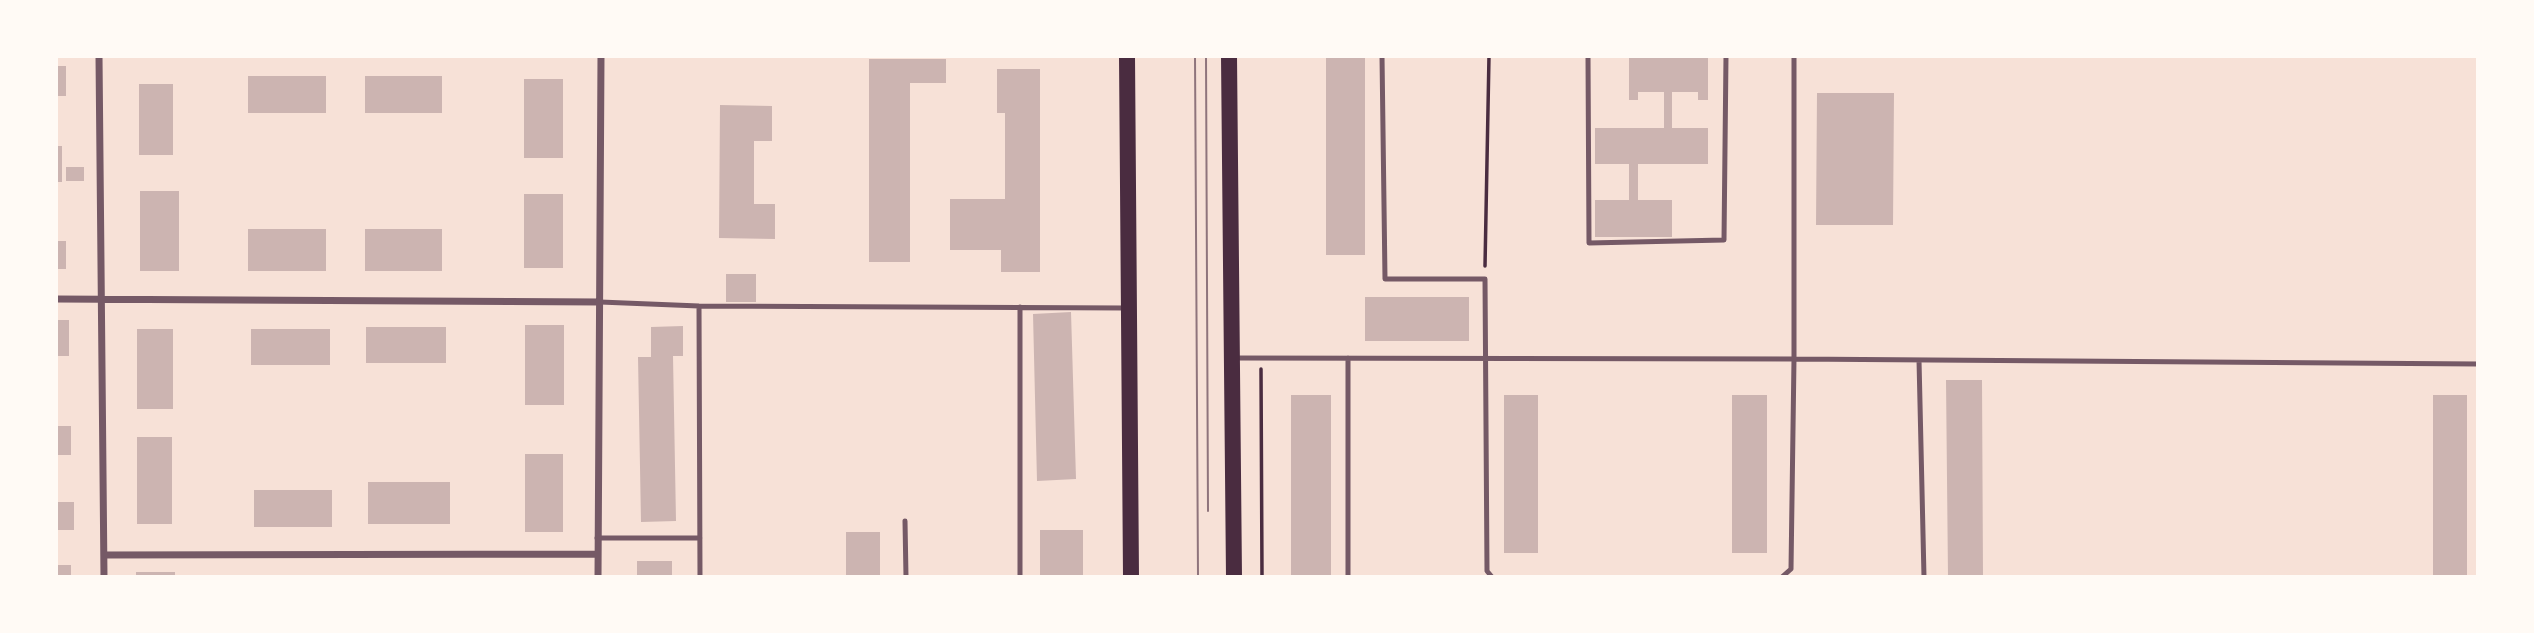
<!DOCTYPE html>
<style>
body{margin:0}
#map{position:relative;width:2534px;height:633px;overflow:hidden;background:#f7e1d7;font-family:Raleway,sans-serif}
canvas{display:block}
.frame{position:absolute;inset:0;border:58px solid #fffaf5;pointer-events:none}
</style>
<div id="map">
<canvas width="2534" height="633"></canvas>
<div class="frame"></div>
</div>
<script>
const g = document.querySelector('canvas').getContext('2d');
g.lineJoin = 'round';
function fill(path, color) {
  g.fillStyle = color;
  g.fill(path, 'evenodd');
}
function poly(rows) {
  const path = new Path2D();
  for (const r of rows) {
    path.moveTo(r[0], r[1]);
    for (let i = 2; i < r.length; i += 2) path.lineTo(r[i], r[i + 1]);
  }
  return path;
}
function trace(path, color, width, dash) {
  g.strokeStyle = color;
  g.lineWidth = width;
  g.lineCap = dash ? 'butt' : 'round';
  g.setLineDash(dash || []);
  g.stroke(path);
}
fill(poly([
 [1326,56,1365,56,1365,255,1326,255],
 [1629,56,1708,56,1708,100,1698,100,1698,92,1672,92,1672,128,1708,128,1708,164,1638,164,1638,200,1672,200,1672,237,1595,237,1595,200,1629,200,1629,164,1595,164,1595,128,1664,128,1664,92,1638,92,1638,100,1629,100],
 [869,59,946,59,946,83,910,83,910,262,869,262],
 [56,66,66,66,66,96,56,96],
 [997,69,1040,69,1040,272,1001,272,1001,250,950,250,950,199,1005,199,1005,113,997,113],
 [248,76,326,76,326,113,248,113],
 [365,76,442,76,442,113,365,113],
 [524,79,563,79,563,158,524,158],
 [139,84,173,84,173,155,139,155],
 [1817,93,1894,93,1893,225,1816,225],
 [720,105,772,106,772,141,754,141,754,204,775,204,775,239,719,238],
 [56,146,62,146,62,182,56,182],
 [66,167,84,167,84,181,66,181],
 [140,191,179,191,179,271,140,271],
 [524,194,563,194,563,268,524,268],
 [248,229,326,229,326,271,248,271],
 [365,229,442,229,442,271,365,271],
 [56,241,66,241,66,269,56,269],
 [726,274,756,274,756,302,726,302],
 [1365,297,1469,297,1469,341,1365,341],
 [1071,312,1076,479,1037,481,1033,314],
 [56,320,69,320,69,356,56,356],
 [525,325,564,325,564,405,525,405],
 [683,326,683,356,673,356,676,521,641,522,638,357,651,357,651,327],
 [366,327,446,327,446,363,366,363],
 [137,329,173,329,173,409,137,409],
 [251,329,330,329,330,365,251,365],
 [1946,380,1982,380,1983,577,1948,577],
 [1291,395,1331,395,1331,577,1291,577],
 [1504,395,1538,395,1538,553,1504,553],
 [1732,395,1767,395,1767,553,1732,553],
 [2433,395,2467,395,2467,577,2433,577],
 [56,426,71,426,71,455,56,455],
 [137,437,172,437,172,524,137,524],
 [525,454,563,454,563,532,525,532],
 [368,482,450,482,450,524,368,524],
 [254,490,332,490,332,527,254,527],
 [56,502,74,502,74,530,56,530],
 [1040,530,1083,530,1083,577,1040,577],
 [846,532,880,532,880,577,846,577],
 [637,561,672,561,672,577,637,577],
 [56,565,71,565,71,577,56,577],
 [136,572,175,572,175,577,136,577]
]), '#ccb4b1');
trace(poly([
 [1485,266,1489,56],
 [1261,369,1262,577]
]), '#4a2c40', 3.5);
trace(poly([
 [1382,56,1385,279,1485,279,1487,571,1492,577],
 [1588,56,1589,243,1724,240,1726,56],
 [1794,56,1794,359,2478,364],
 [600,302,699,306,1125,308],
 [699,306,700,577],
 [1020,307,1020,577],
 [1234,358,1794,359,1791,569,1782,577],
 [1348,358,1348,577],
 [1919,360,1924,577],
 [905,521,906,577],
 [597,538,700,538]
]), '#755966', 5);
trace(poly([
 [99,56,104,577],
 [56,299,600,302],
 [104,555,598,554],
 [598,577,601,56]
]), '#755966', 7);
trace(poly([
 [1127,56,1131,577],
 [1229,56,1234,577]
]), '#4a2c40', 16);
trace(poly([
 [1195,56,1198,577],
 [1206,56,1208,511]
]), '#8f747c', 2);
</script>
